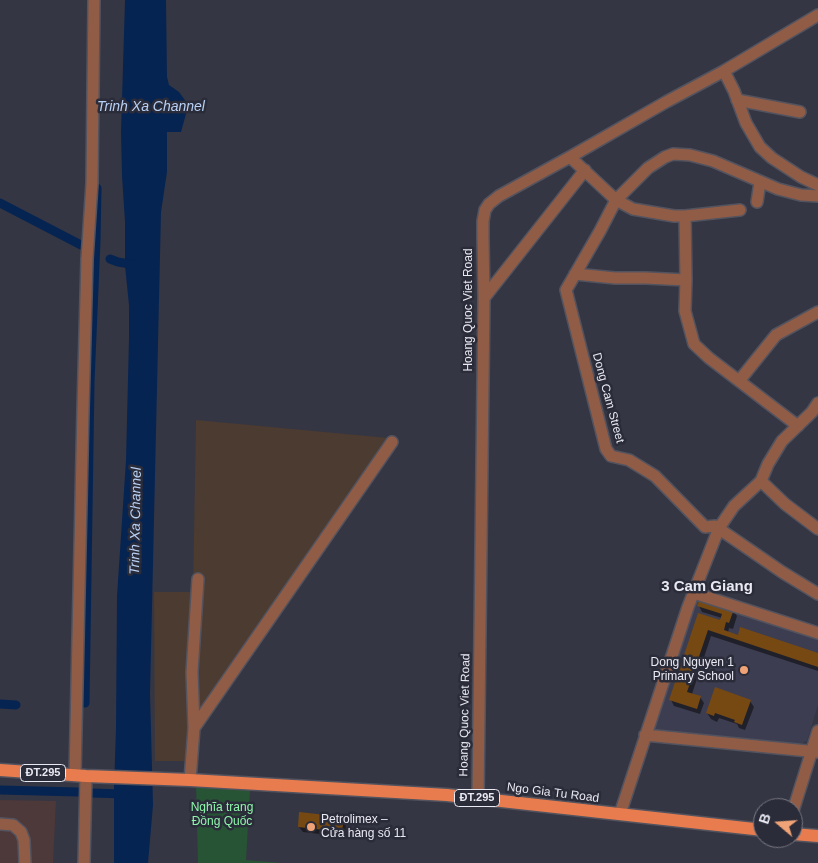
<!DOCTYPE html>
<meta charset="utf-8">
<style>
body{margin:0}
#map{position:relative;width:818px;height:863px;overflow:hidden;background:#353643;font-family:Helvetica,sans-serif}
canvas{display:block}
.north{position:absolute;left:753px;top:798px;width:50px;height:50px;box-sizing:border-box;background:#2b2c39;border:1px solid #777883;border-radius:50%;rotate:288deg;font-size:14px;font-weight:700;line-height:20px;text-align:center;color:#e8e9f2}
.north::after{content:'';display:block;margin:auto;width:18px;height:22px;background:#efa376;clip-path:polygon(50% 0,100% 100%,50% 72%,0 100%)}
</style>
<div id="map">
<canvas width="818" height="863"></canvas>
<div class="north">B</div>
</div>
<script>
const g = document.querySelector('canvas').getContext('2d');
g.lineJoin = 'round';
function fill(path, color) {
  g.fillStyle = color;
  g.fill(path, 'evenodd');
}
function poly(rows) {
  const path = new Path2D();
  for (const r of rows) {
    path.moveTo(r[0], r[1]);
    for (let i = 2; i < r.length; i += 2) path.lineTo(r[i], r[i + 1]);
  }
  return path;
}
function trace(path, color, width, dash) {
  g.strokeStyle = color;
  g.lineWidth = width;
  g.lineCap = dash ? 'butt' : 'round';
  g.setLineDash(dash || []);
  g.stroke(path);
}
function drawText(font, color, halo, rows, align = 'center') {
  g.font = font + ' Helvetica,sans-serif';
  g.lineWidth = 5;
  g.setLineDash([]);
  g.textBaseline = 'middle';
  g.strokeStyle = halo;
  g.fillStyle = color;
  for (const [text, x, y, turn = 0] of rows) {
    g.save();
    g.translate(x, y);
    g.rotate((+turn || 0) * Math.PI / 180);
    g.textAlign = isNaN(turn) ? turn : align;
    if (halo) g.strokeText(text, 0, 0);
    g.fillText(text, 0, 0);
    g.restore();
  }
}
fill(poly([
 [0,800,56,801,53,863,0,863]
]), '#4d383a');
fill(poly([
 [196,420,388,438,190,725,188,761,155,761,154,592,193,592]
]), '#4c3b30');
fill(poly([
 [697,596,818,635,818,705,807,741,797,745,649,732]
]), '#3d3d51');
fill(poly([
 [196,784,250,791,246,860,282,863,198,863]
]), '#275435');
fill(poly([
 [125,0,166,0,167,77,169,85,179,92,187,103,186,114,181,132,167,132,167,172,161,212,150,694,153,805,148,863,114,863,114,788,116,728,117,596,126,460,129,338,129,305,125,266,125,222,122,176,121,132]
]), '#062452');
fill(poly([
 [699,606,733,610,737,616,733,629,729,628,728,633,818,654,818,671,711,636,692,694,700,697,704,703,700,714,674,706,671,700,699,615,721,622,722,618,702,612],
 [750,701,754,707,745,730,739,728,737,724,719,718,717,722,711,719,707,713],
 [343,818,346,824,345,837,303,832,299,827]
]), '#0007');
trace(poly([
 [0,203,81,245],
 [110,259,118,262,136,265],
 [85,703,90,382,96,241,97,188],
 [0,704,16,705],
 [0,790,78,792],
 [92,793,124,794]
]), '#062452', 9);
fill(poly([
 [700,598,734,609,729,623,726,622,724,630,738,635,740,627,818,653,818,667,708,630,687,692,701,696,697,709,669,700,698,613,720,620,722,614,697,606],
 [715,687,751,700,742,725,734,722,735,720,715,713,714,716,706,713],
 [299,812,344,817,342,832,298,827]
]), '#764912');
const minor = poly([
 [724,71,734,91,746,123,760,147,772,158,801,177,818,185],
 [737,100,800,112],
 [570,157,616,200,600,231,566,290,606,449,611,456,629,460,655,476,705,527,715,526,782,572,818,594],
 [757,202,760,182],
 [740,210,685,216,674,216,633,209,616,200,648,168,665,157,673,154,690,155,713,161,778,189,801,195,818,196],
 [685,216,686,280,685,311,694,344,709,358,798,426],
 [575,274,615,278,646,278,686,280],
 [484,298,585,170],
 [739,381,776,335,818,312],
 [761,481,785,504,818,529],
 [694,593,818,633],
 [194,728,192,672,198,579],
 [645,735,818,752],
 [75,775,83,409,87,259,92,183,94,0],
 [190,780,194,728,392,442],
 [478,798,484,298,483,239,483,221,485,210,489,204,499,196,570,157,666,102,724,71,818,15],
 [793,811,818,731],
 [620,814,688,607,719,528,734,506,761,481,768,464,782,441,812,412,818,403],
 [0,824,13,825,21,832,24,840,25,863],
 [84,863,86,776]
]);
const major = poly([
 [0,770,86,776,190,780,447,795,763,830],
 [793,834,818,836]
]);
trace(minor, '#52535f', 14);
trace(major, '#52535f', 15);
trace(minor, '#915c46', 11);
trace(major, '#e87c4e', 12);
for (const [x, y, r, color] of [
 [744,670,5,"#efa376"],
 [311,827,5,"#efa376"]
]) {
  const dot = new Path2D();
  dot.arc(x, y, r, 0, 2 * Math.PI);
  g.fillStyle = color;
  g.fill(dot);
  trace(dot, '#2b2c39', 2);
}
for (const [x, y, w] of [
 [43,773,45],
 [477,798,45]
]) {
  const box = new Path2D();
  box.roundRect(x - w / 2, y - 8.5, w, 17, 4);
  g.fillStyle = '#2b2c39';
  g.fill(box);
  trace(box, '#e8e9f2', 1);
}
drawText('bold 11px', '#e8e9f2', null, [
 ["ĐT.295",43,773],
 ["ĐT.295",477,798]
]);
drawText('12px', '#e8e9f2', '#2b2c39', [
 ["Hoang Quoc Viet Road",469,310,-90],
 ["Dong Cam Street",608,398,75],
 ["Hoang Quoc Viet Road",465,715,-89],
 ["Ngo Gia Tu Road",553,793,7]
]);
drawText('12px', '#e8e9f2', '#2b2c39', [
 ["Dong Nguyen 1",734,663],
 ["Primary School",734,677],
 ["Petrolimex –",321,820,"left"],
 ["Cửa hàng số 11",321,834,"left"]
], 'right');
drawText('12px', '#8ef6ab', '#2b2c39', [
 ["Nghĩa trang",222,808],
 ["Đồng Quốc",222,822]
]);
drawText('italic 14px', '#b8d0f5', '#2b2c39', [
 ["Trinh Xa Channel",151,107],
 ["Trinh Xa Channel",136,521,-89]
]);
drawText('bold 15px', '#e8e9f2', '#2b2c39', [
 ["3 Cam Giang",707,587]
]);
</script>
